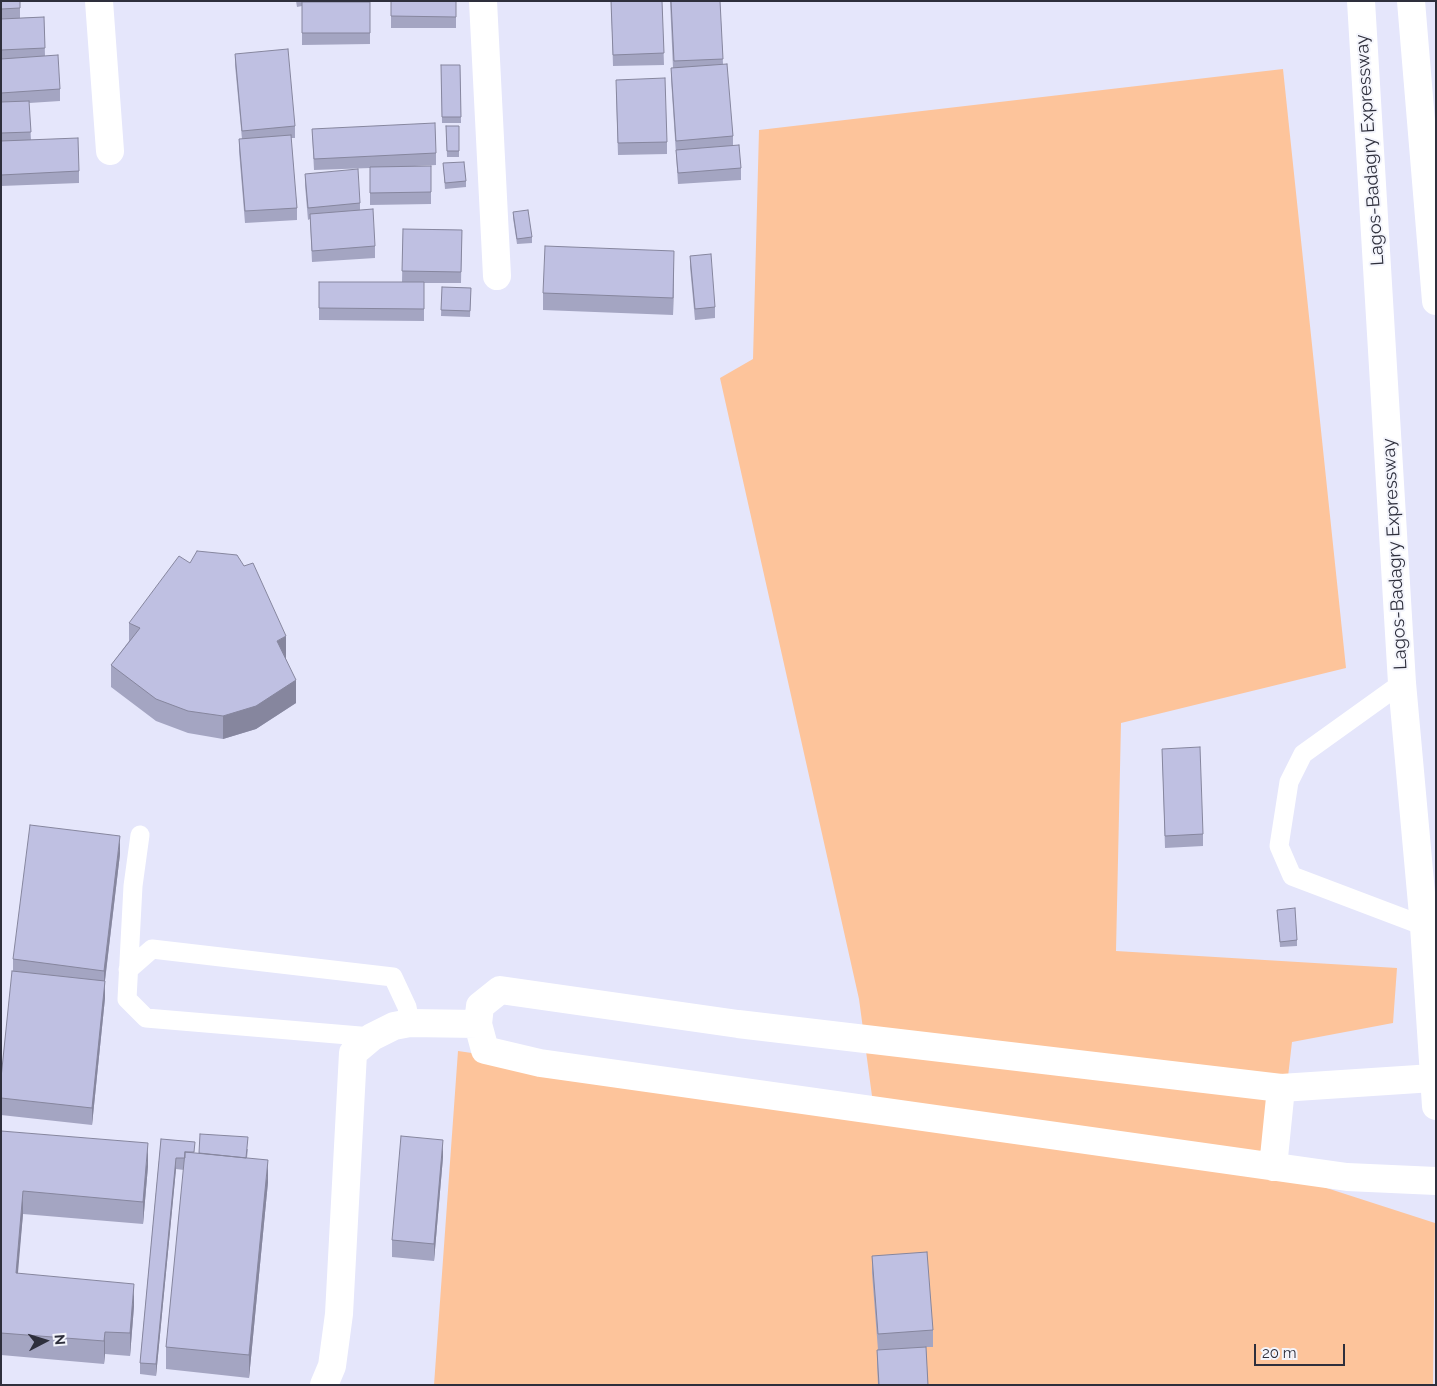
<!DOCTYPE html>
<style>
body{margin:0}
#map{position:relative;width:1437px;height:1386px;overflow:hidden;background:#e5e6fb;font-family:Raleway,sans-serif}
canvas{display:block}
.frame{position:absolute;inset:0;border:2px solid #2e2f3c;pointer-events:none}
.north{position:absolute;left:20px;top:1316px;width:50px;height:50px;-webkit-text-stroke:4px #f4f5fc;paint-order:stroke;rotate:85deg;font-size:14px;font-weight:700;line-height:20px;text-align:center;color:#2e2f3c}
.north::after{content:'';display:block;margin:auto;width:18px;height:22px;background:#2e2f3c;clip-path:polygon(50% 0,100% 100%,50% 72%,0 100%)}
.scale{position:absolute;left:1254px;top:1344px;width:91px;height:22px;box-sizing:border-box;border:2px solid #2e2f3c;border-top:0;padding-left:6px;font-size:15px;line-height:18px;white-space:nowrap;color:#2e2f3c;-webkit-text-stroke:4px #f4f5fc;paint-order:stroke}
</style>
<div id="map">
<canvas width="1437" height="1386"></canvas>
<div class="frame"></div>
<div class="north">N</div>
<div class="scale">20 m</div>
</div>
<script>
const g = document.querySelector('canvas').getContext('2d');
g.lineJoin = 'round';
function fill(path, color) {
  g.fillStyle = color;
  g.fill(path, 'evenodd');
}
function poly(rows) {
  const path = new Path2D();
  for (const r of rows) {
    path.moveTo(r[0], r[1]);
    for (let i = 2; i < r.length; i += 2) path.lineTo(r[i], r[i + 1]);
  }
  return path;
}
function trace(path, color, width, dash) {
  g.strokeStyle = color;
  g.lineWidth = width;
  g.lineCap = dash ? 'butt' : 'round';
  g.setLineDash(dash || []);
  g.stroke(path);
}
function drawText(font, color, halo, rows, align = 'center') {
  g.font = font + ' Raleway,sans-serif';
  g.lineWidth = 4;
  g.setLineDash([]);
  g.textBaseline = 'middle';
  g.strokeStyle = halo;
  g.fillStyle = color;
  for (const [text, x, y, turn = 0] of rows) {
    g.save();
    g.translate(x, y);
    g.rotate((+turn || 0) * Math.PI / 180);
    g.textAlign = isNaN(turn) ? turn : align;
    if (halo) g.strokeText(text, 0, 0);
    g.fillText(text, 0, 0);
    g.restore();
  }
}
fill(poly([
 [1283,69,1346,668,1121,723,1116,951,1397,968,1393,1023,1292,1042,1277,1172,1435,1223,1433,1385,434,1385,458,1051,874,1111,859,999,720,378,753,359,759,130]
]), '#fdc49b');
trace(poly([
 [1402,683,1303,754,1289,782,1279,846,1292,876,1424,926],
 [140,835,133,886,127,999,146,1018,372,1037],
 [128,970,152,949,393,977,407,1007,410,1023]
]), '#fff', 19);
trace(poly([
 [99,1,110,151],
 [483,1,497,276],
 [1433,1078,1281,1088,738,1024,500,990,480,1006,478,1024,485,1050,540,1063,1347,1177,1436,1181],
 [1273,1167,1281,1088],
 [324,1385,332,1366,339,1314,353,1053,372,1037,394,1026,410,1023,478,1024]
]), '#fff', 28);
trace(poly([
 [1361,1,1402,683,1424,926,1436,1106],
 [1411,1,1436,301]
]), '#fff', 28);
fill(poly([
 [1,1,20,1,20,18,44,17,45,56,60,89,60,101,29,103,31,140,79,171,79,183,1,186],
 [296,1,375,1,370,2,370,44,302,45,302,6,297,7],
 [391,1,456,1,456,28,391,28],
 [611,1,662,1,664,65,613,66],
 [670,1,720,1,723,64,733,136,733,146,741,168,741,180,678,184,671,79,671,68,673,68],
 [235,54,295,126,295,138,291,138,297,208,297,220,245,223,239,151,239,139,242,139,235,65],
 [441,65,460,65,461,123,442,123],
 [616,91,667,142,667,154,618,155],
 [446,126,459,126,459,157,447,157],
 [312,129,436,153,436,165,394,167,431,166,431,204,370,205,370,168,314,170],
 [443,163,466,181,466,187,445,189],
 [305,174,360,203,360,210,375,246,375,258,312,262,310,219,308,220,305,185],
 [513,212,532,237,532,243,517,244,513,218],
 [403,229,462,230,461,283,424,283,424,321,319,320,319,282,402,282],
 [690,256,715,307,715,318,695,320,690,267],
 [674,268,673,315,543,310,543,293],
 [442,287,471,288,470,317,441,316],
 [129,623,286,659,296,703,256,729,223,739,188,733,156,721,111,687,111,665,129,641],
 [1162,749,1203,834,1203,846,1165,848],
 [120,854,105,981,105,998,92,1125,1,1115,1,1078,13,971,13,959],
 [1277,910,1297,940,1297,946,1280,947],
 [1,1131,148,1166,143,1224,23,1214,17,1274,134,1306,130,1356,105,1354,104,1364,1,1355],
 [161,1139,195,1153,199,1153,248,1149,247,1158,268,1182,249,1378,166,1369,166,1347,184,1170,176,1169,156,1376,140,1374,140,1363],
 [443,1157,434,1261,392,1257,392,1240],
 [872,1256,933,1330,933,1347,926,1347,928,1385,878,1385,877,1362,877,1350,878,1350,872,1273]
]), '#a4a5c2');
fill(poly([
 [674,251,674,268,673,315,673,298],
 [286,636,286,659,277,663,277,641],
 [296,680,296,703,256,729,223,739,223,716],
 [120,836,120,854,104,988,104,971],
 [105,981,105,998,92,1125,92,1108],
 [443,1140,443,1157,434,1261,434,1244],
 [148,1143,148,1166,143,1224,143,1202],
 [176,1158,176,1169,156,1376,156,1364],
 [268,1160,268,1182,249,1378,249,1355],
 [23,1191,23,1214,16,1296,16,1273],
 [134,1284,134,1306,130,1356,130,1333],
 [105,1332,105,1354,104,1364,104,1341]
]), '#86869e');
const building = poly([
 [1,1,20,1,20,8,1,9,1,1],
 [391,1,456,1,456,17,391,16,391,1],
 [611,1,662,1,664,53,613,55,611,1],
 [671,1,720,1,723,59,674,61,671,1],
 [302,2,370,2,370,33,302,33,302,2],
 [44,17,45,48,1,50,1,19,44,17],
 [288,49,295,126,242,131,235,54,288,49],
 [58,55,60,89,1,93,1,59,58,55],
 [727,64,733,136,676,141,671,68,727,64],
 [441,65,460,65,461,117,442,117,441,65],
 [665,78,667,142,618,143,616,80,665,78],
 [29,101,31,132,1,133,1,102,29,101],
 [435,123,436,153,314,159,312,129,435,123],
 [446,126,459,126,459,151,447,151,446,126],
 [291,135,297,208,245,211,239,139,291,135],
 [78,138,79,171,1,175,1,141,78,138],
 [739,145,741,168,678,173,676,150,739,145],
 [464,162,466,181,445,183,443,163,464,162],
 [431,166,431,192,370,193,370,167,431,166],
 [358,169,360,203,308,208,305,174,358,169],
 [373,209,375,246,312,251,310,214,373,209],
 [528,210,532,237,517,239,513,212,528,210],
 [403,229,462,230,461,272,402,271,403,229],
 [545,246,674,251,673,298,543,293,545,246],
 [711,254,715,307,695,309,690,256,711,254],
 [319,282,424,282,424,309,319,308,319,282],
 [442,287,471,288,470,311,441,310,442,287],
 [197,551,237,555,244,566,253,563,286,636,277,641,296,680,256,706,223,716,188,711,156,699,111,665,140,628,129,623,179,556,190,563,197,551],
 [1200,747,1203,834,1165,836,1162,749,1200,747],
 [30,825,120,836,104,971,13,959,30,825],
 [1295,908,1297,940,1280,942,1277,910,1295,908],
 [12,971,105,981,92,1108,1,1098,1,1078,12,971],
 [1,1131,148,1143,143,1202,23,1191,16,1273,134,1284,130,1333,105,1332,104,1341,1,1333,1,1131],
 [200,1134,248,1137,246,1158,199,1153,200,1134],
 [401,1136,443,1140,434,1244,392,1240,401,1136],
 [161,1139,195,1142,194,1152,185,1152,185,1158,176,1158,156,1364,140,1363,161,1139],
 [185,1152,268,1160,249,1355,166,1347,185,1152],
 [927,1252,933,1330,878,1334,872,1256,927,1252],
 [926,1347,928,1385,879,1385,877,1350,926,1347]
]);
fill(building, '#bfc0e2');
trace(building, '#86869e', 1);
drawText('18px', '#2e2f3c', '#f4f5fc', [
 ["Lagos-Badagry Expressway",1370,150,-94],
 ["Lagos-Badagry Expressway",1395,554,-93]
]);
</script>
